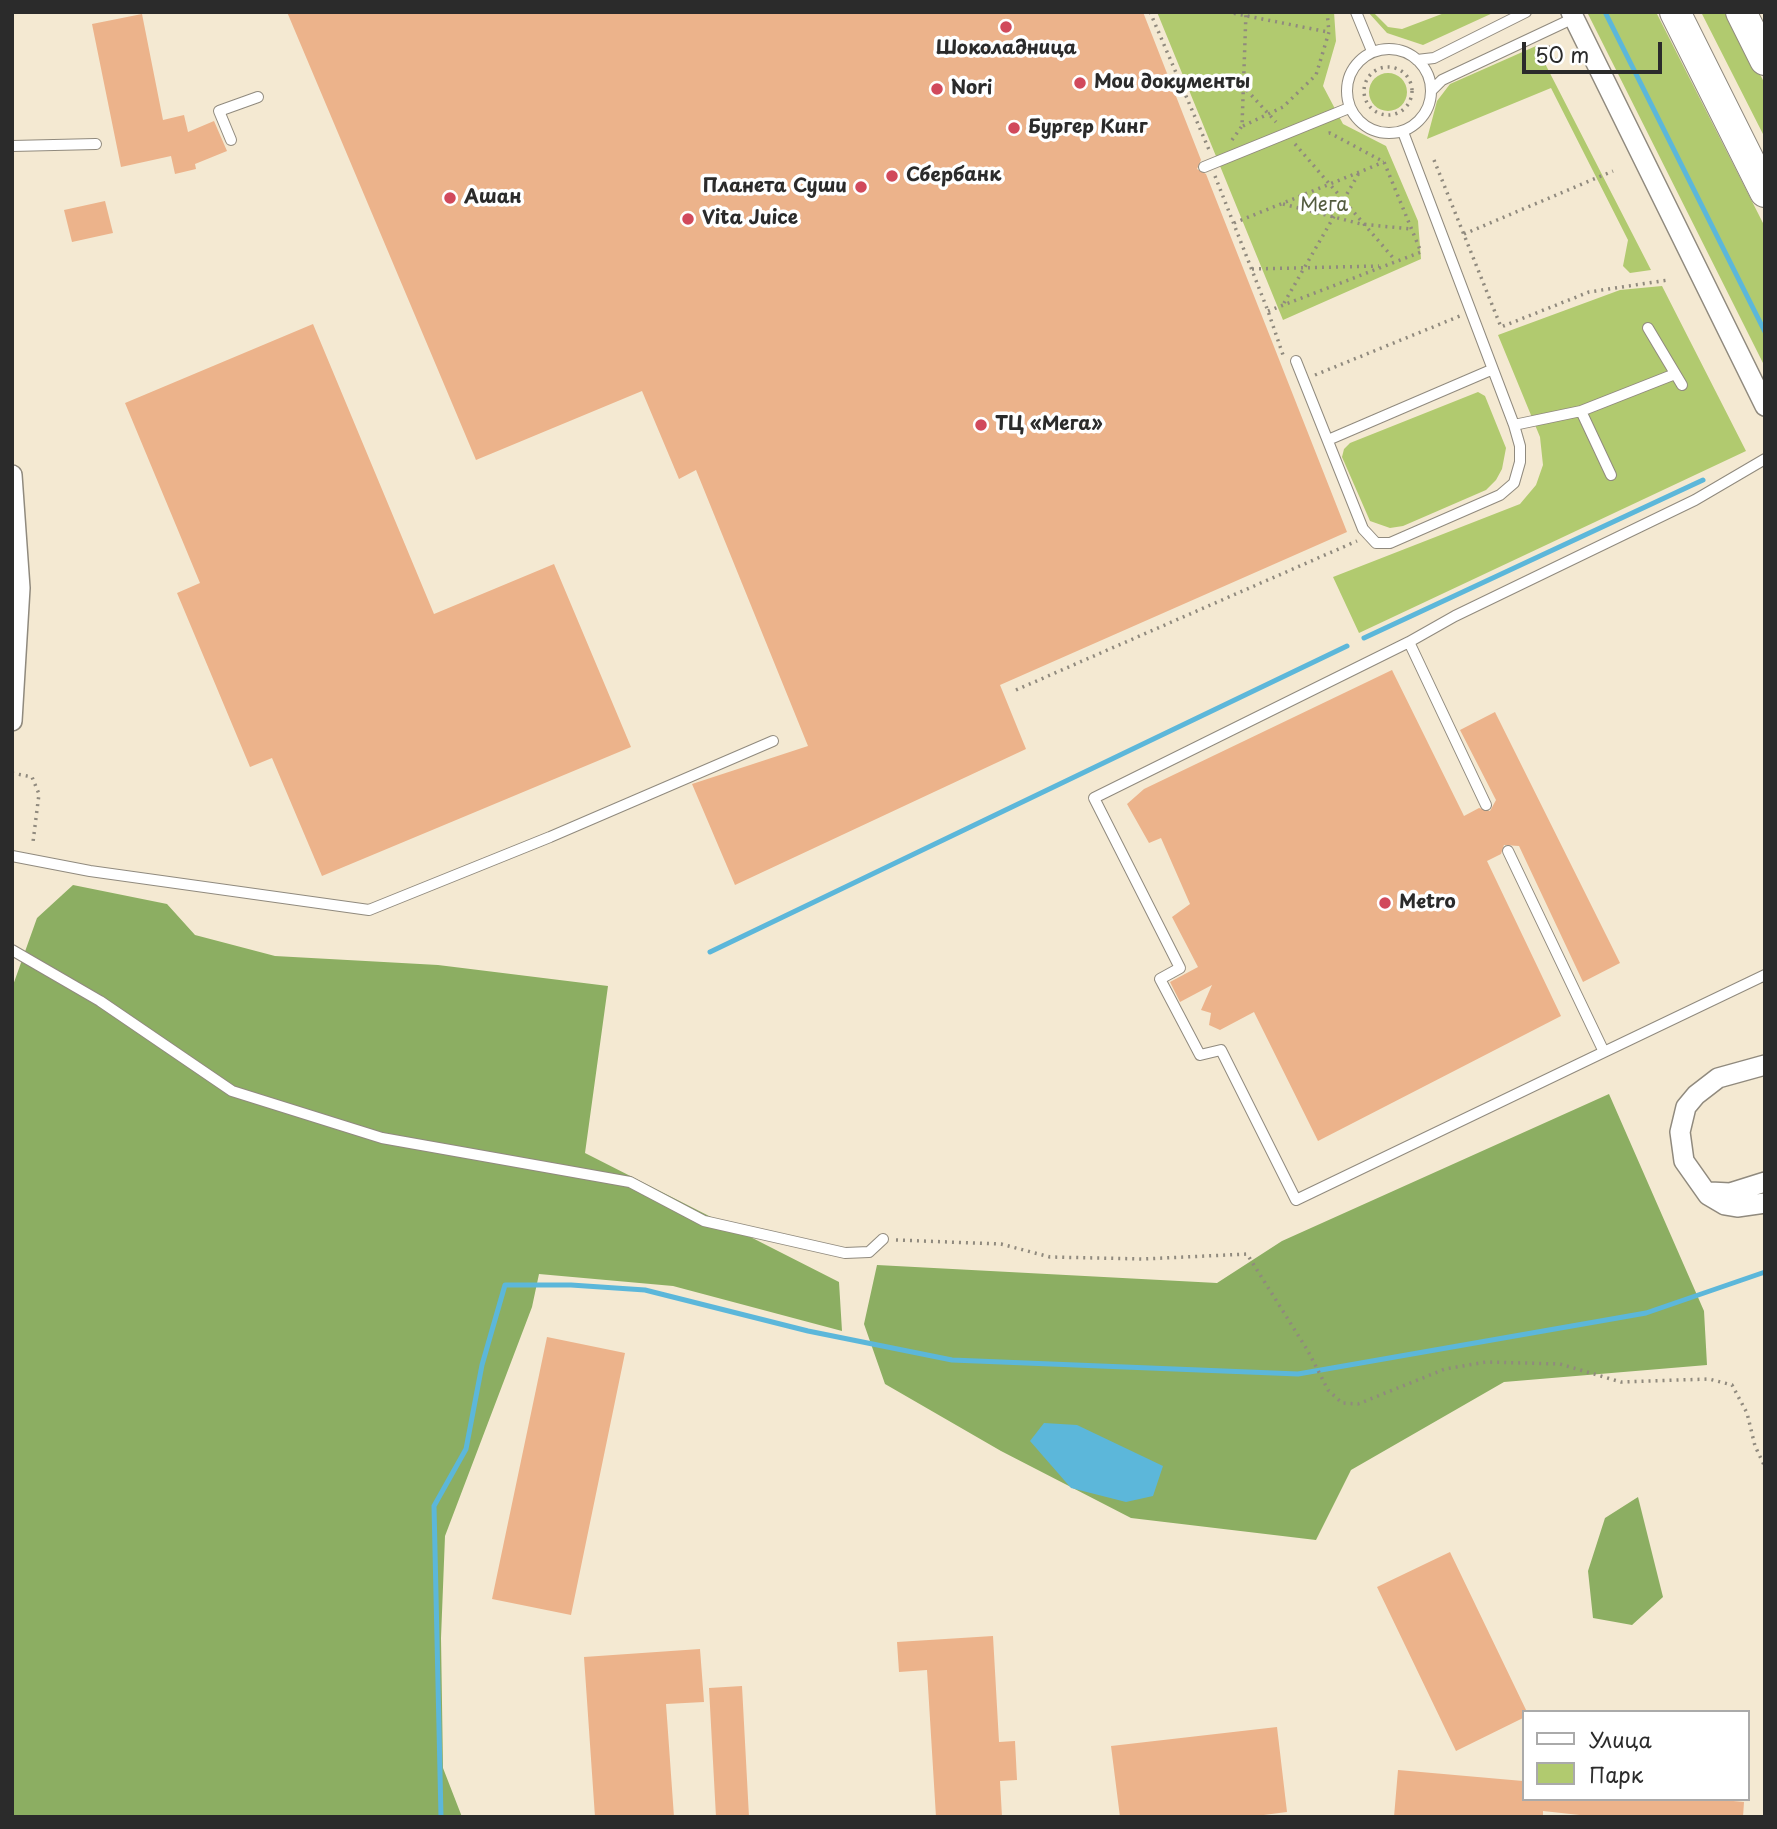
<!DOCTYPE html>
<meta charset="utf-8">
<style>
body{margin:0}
#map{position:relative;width:1777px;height:1829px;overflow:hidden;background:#f4e9d2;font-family:"Playpen Sans",sans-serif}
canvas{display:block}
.frame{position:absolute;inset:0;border:14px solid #2b2b2b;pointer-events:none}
.legend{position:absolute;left:1522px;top:1710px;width:228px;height:91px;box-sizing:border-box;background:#fff;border:2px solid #aaa;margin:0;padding:9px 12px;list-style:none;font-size:21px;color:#2b2b2b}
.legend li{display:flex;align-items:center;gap:14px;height:35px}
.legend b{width:35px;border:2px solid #aaa}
.scale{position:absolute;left:1522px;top:42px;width:140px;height:32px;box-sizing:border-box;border:4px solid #2b2b2b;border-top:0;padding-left:9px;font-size:21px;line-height:24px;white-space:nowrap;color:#2b2b2b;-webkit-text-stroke:5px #fff;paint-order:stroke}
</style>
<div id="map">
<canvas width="1777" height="1829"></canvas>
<div class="frame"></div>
<ul class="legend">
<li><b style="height:9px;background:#fff"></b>Улица</li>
<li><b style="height:19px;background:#b1ca6f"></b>Парк</li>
</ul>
<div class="scale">50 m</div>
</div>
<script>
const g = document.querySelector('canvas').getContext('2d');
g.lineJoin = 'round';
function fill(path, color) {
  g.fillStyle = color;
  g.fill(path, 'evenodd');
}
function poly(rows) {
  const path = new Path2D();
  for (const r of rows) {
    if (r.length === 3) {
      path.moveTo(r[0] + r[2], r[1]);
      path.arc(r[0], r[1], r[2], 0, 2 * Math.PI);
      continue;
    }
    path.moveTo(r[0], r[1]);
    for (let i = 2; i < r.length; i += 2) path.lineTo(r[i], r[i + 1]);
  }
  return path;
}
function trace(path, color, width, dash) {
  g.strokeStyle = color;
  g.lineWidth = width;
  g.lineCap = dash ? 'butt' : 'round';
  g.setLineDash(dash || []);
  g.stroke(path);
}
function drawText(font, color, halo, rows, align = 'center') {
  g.font = font + ' "Playpen Sans",sans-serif';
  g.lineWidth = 7;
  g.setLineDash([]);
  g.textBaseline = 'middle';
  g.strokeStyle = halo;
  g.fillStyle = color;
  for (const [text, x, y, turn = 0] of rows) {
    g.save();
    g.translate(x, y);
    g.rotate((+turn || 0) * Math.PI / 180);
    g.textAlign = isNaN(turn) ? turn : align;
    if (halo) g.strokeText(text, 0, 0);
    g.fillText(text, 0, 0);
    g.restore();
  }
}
fill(poly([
 [1157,12,1334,12,1336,41,1323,86,1343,124,1386,146,1418,221,1421,259,1283,320],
 [1368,12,1373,12,1388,27,1402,29,1447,12,1495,12,1423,45,1387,33],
 [1587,12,1656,12,1765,227,1765,367],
 [1701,12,1728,12,1765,84,1765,138],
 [1536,46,1651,270,1630,273,1623,266,1628,240,1551,88,1427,139,1437,101,1450,84],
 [1388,92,19],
 [1662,286,1746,451,1359,633,1333,577,1520,504,1536,485,1543,465,1540,437,1498,335,1620,290],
 [1478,392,1485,396,1506,448,1502,469,1496,480,1486,490,1403,526,1390,528,1370,521,1342,457,1344,449,1350,443]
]), '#b1ca6f');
fill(poly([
 [73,885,167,904,195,935,275,956,438,965,608,986,585,1153,839,1282,842,1331,673,1286,539,1274,532,1307,445,1536,441,1638,443,1768,462,1817,12,1817,12,988,37,918],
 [1609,1094,1704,1311,1707,1365,1504,1382,1351,1470,1316,1540,1131,1518,1001,1451,885,1384,864,1324,877,1265,1217,1283,1282,1241],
 [1638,1497,1663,1597,1632,1625,1593,1618,1588,1571,1605,1518]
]), '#8cae62');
fill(poly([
 [1044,1423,1077,1425,1163,1466,1153,1496,1126,1502,1071,1488,1030,1441]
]), '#5cb7da');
trace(poly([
 [1605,12,1765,332],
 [1364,638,1703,480],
 [710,952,1347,646],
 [441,1817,434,1506,466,1449,482,1365,505,1285,571,1285,645,1290,808,1331,952,1360,1298,1374,1646,1313,1765,1272]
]), '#5cb7da', 5);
fill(poly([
 [287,12,1143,12,1201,160,1197,169,1206,174,1347,532,1000,685,1026,749,735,885,692,784,808,746,696,470,679,479,642,391,476,460],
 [142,14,163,120,184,115,188,132,214,121,227,151,195,164,196,169,175,174,171,156,121,167,92,24],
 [105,201,113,233,72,242,64,210],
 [313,324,434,614,554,564,631,747,322,876,272,758,250,767,177,593,200,583,125,403],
 [1392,670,1464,816,1479,808,1490,811,1496,800,1460,730,1495,712,1620,963,1583,982,1519,846,1504,845,1501,854,1487,861,1561,1016,1318,1141,1254,1012,1220,1030,1209,1025,1211,1013,1201,1010,1212,985,1180,1002,1170,982,1198,967,1172,917,1190,904,1161,838,1149,843,1127,804,1144,789],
 [547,1337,625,1353,571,1615,492,1599],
 [1450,1552,1527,1712,1523,1712,1523,1718,1456,1751,1377,1587],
 [993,1636,999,1742,1015,1741,1017,1780,1000,1781,1002,1817,936,1817,927,1670,899,1672,897,1642],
 [700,1649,704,1702,666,1704,674,1817,595,1817,584,1657],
 [742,1686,749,1817,716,1817,709,1688],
 [1277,1727,1287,1812,1248,1817,1120,1817,1111,1746],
 [1398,1770,1523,1781,1523,1799,1712,1799,1744,1802,1743,1817,1598,1817,1543,1811,1543,1817,1394,1817]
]), '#ecb38b');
const lane = poly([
 [1356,12,1372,51],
 [1389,91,42],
 [1417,60,1434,58,1526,12],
 [1431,91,1442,80,1574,18],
 [231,140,219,111,258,97],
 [12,146,96,144],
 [1204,167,1349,108],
 [1648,328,1682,385],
 [1296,361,1363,529,1376,543,1390,543,1500,495,1514,483,1520,462,1520,446,1514,425,1403,132],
 [1581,411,1611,475],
 [1514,425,1581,411,1675,374],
 [1328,440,1491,370],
 [1409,642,1094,798,1180,968,1160,979,1200,1055,1221,1050,1296,1200,1604,1052],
 [1486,805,1409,642,1455,616,1695,500,1765,459],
 [1508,851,1604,1052,1765,975],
 [12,856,90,871,369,910,550,837,773,741],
 [12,950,100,1001,232,1091,382,1138,630,1182,704,1221,845,1253,869,1252,883,1239]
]);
const street = poly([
 [1571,12,1765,406],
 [12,475,20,588,12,721],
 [1765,1065,1718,1078,1696,1095,1686,1107,1680,1132,1684,1161,1708,1195,1725,1205,1737,1207,1765,1203],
 [1710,1192,1730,1193,1765,1182]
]);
const primary = poly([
 [1675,12,1765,192],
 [1741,12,1765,60]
]);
trace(lane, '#908a7e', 12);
trace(street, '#908a7e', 22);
trace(primary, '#908a7e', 32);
trace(poly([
 [1150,12,1210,152],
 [1227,12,1328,32],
 [1548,46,1555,60],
 [1388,91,24],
 [1242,85,1276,122],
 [1243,126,1283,107,1316,75,1329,32,1327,12],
 [1232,140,1242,126,1246,12],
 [1295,144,1395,260],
 [1434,160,1501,327,1589,292,1668,280],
 [1215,176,1268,311,1283,355],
 [1283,204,1361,224,1411,229],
 [1234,223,1384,162],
 [1464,234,1613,171],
 [1252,269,1379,266],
 [1284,303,1359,173],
 [1268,311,1421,252,1384,162,1330,133,1325,134],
 [1315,375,1460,316],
 [1016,690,1357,541],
 [12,773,32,777,39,794,33,842],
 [896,1240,1001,1244,1050,1257,1143,1259,1247,1254,1308,1351,1328,1390,1342,1403,1358,1404,1445,1369,1486,1362,1560,1364,1621,1382,1709,1379,1732,1385,1747,1413,1755,1446,1765,1467]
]), '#908a7e', 3.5, [2, 5]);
trace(lane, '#fff', 10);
trace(street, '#fff', 19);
trace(primary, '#fff', 30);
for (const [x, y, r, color] of [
 [1006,27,7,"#d1495b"],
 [1080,83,7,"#d1495b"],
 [937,89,7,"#d1495b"],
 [1014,128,7,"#d1495b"],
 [892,176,7,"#d1495b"],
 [861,187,7,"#d1495b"],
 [450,198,7,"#d1495b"],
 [688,219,7,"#d1495b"],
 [981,425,7,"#d1495b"],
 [1385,903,7,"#d1495b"]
]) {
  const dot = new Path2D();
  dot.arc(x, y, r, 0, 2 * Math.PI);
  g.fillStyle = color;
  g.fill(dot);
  trace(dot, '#fff', 2.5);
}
drawText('bold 19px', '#2b2b2b', '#fff', [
 ["Шоколадница",1006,49,"center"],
 ["Мои документы",1094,83],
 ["Nori",951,89],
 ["Бургер Кинг",1028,128],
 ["Сбербанк",906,176],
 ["Планета Суши",847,187,"right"],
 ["Ашан",464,198],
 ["Vita Juice",702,219],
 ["ТЦ «Мега»",995,425],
 ["Metro",1399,903]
], 'left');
drawText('19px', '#535b3f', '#fff', [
 ["Мега",1324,206]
]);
</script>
